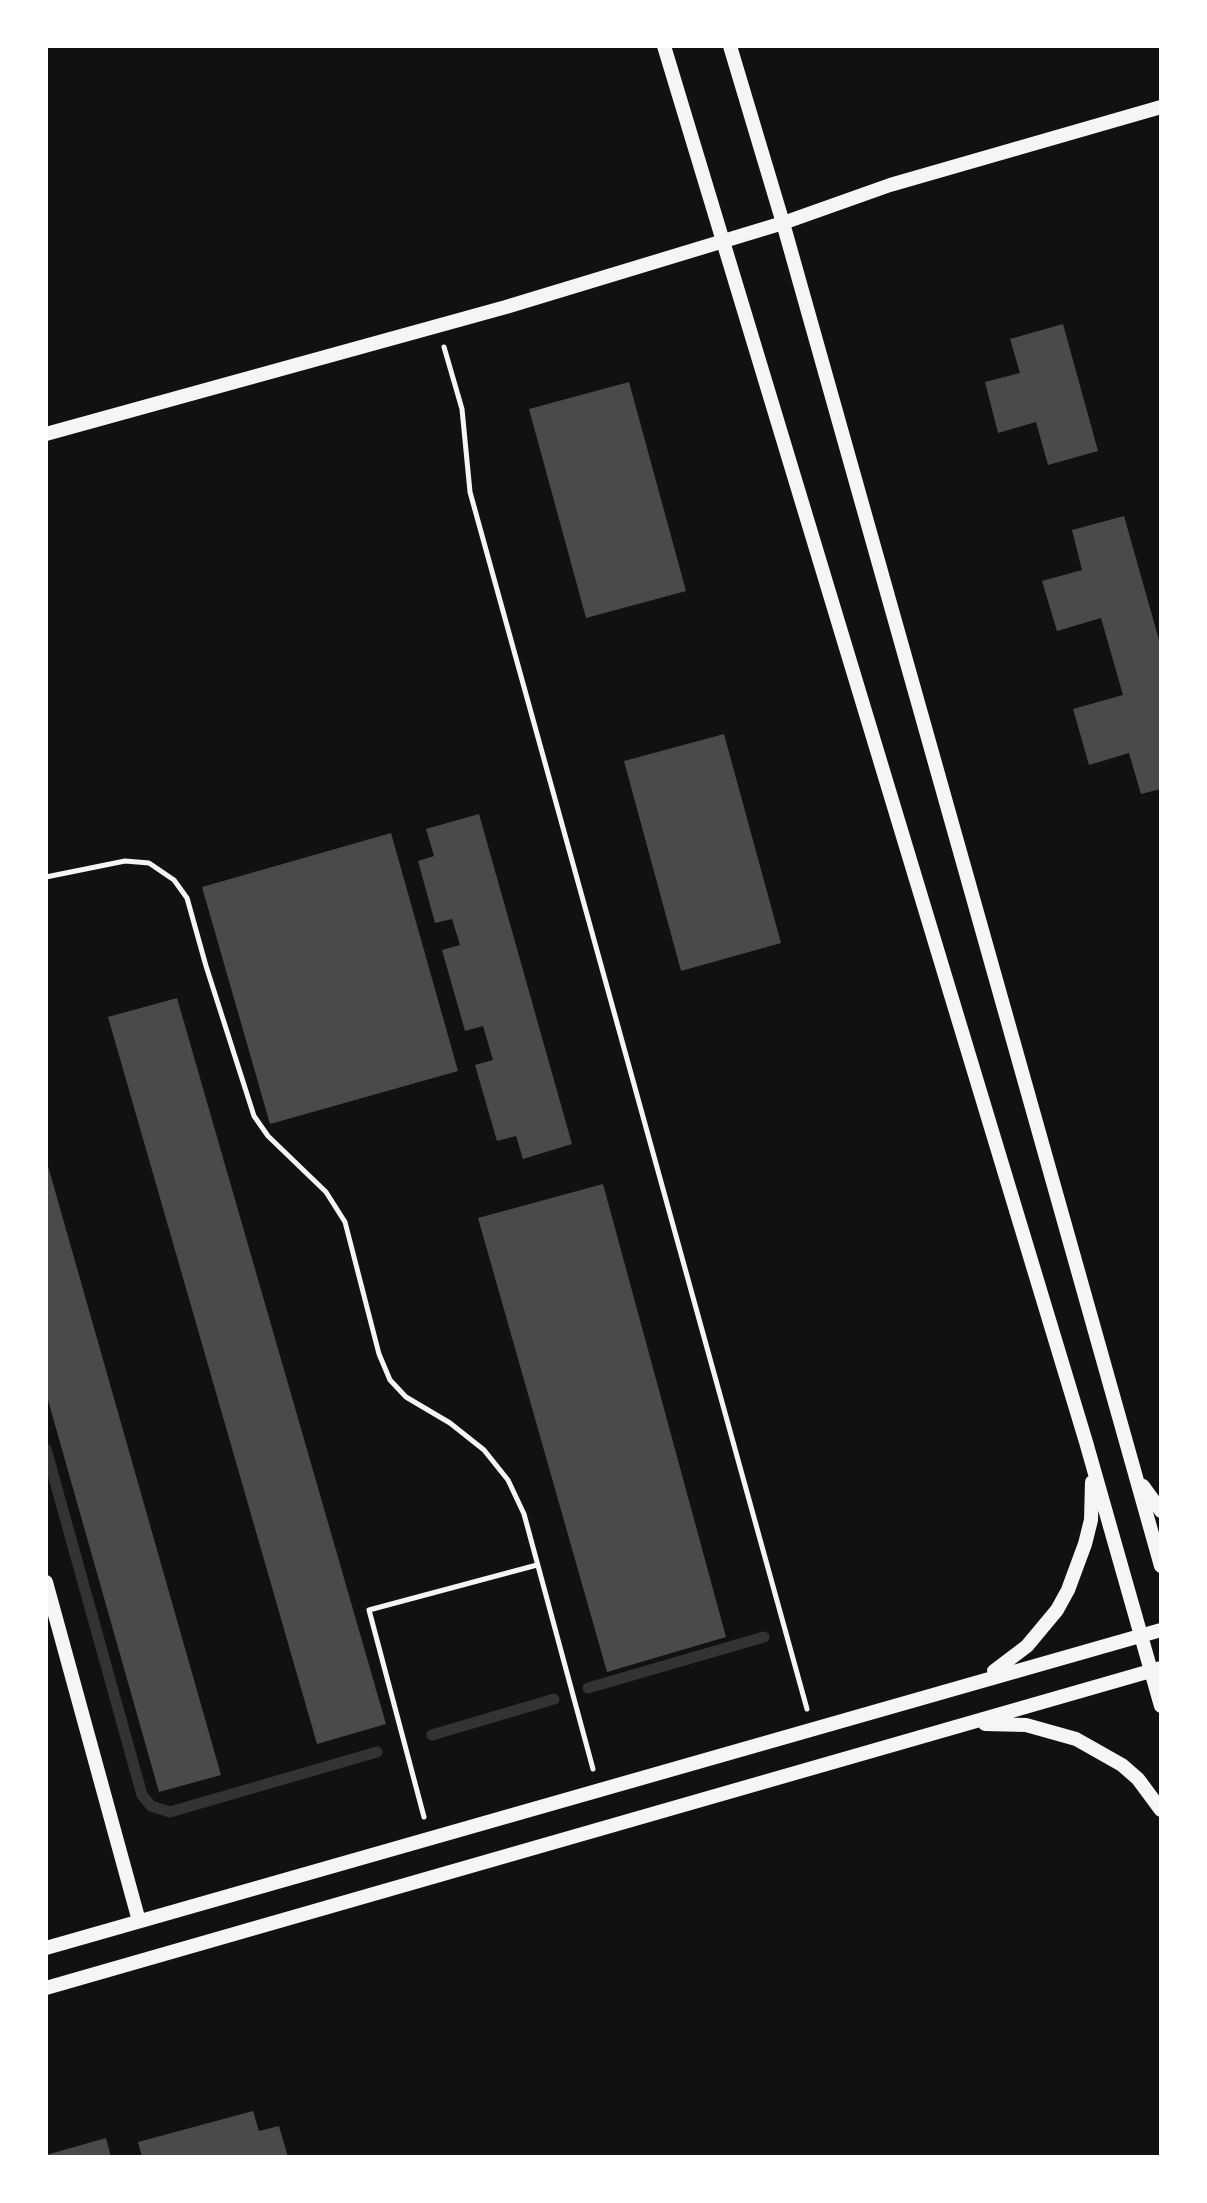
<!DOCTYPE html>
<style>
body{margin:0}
#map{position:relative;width:1207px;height:2203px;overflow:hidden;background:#111;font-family:Arial,sans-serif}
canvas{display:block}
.frame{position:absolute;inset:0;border:48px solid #fff;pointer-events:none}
</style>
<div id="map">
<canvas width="1207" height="2203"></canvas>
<div class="frame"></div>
</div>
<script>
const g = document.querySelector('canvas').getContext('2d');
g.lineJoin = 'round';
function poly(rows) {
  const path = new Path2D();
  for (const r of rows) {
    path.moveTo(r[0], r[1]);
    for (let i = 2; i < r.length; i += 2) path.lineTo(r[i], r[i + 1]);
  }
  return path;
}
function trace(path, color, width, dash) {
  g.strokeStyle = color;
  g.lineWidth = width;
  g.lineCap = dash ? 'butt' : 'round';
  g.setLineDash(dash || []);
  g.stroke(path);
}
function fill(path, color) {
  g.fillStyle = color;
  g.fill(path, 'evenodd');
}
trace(poly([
 [46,1449,142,1795,151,1806,170,1812,377,1752],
 [588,1688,764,1637],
 [432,1735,554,1699]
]), '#333', 11);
fill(poly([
 [1063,324,1098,451,1048,465,1036,422,998,433,985,382,1020,373,1010,339],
 [629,382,686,591,586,618,529,409],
 [1124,516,1161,647,1161,789,1141,794,1129,753,1089,765,1073,709,1123,695,1101,618,1057,631,1042,581,1082,570,1072,530],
 [724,734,781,943,681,971,624,761],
 [479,814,572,1144,523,1159,516,1136,497,1141,475,1065,493,1060,483,1026,465,1031,442,950,460,945,452,919,435,923,418,861,434,856,426,829],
 [391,833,458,1071,270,1124,202,887],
 [177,998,386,1724,317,1744,108,1017],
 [46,1159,221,1775,159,1792,46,1393],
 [603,1184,726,1637,607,1672,478,1218],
 [253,2111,259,2131,279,2126,288,2157,142,2157,138,2142],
 [106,2138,111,2157,46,2157,46,2155]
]), '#4a4a4a');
trace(poly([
 [444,347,462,409,470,492,807,1709],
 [46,877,125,861,149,863,174,880,187,898,206,966,254,1116,268,1136,326,1192,345,1222,379,1354,390,1380,406,1397,450,1423,484,1450,508,1480,524,1514,593,1769],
 [424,1817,369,1610,537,1565]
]), '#f5f5f5', 5);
trace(poly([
 [664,46,1086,1442,1161,1706],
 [730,46,783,223,1161,1566],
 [46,434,506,307,783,223,890,185,1161,107],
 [1143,1486,1161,1511],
 [46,1582,139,1921],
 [994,1671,1027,1646,1057,1610,1068,1590,1085,1544,1091,1520,1092,1482],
 [985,1724,1026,1725,1076,1739,1122,1765,1138,1779,1161,1810],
 [46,1948,1161,1630],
 [46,1988,1161,1668]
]), '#f5f5f5', 14);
</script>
